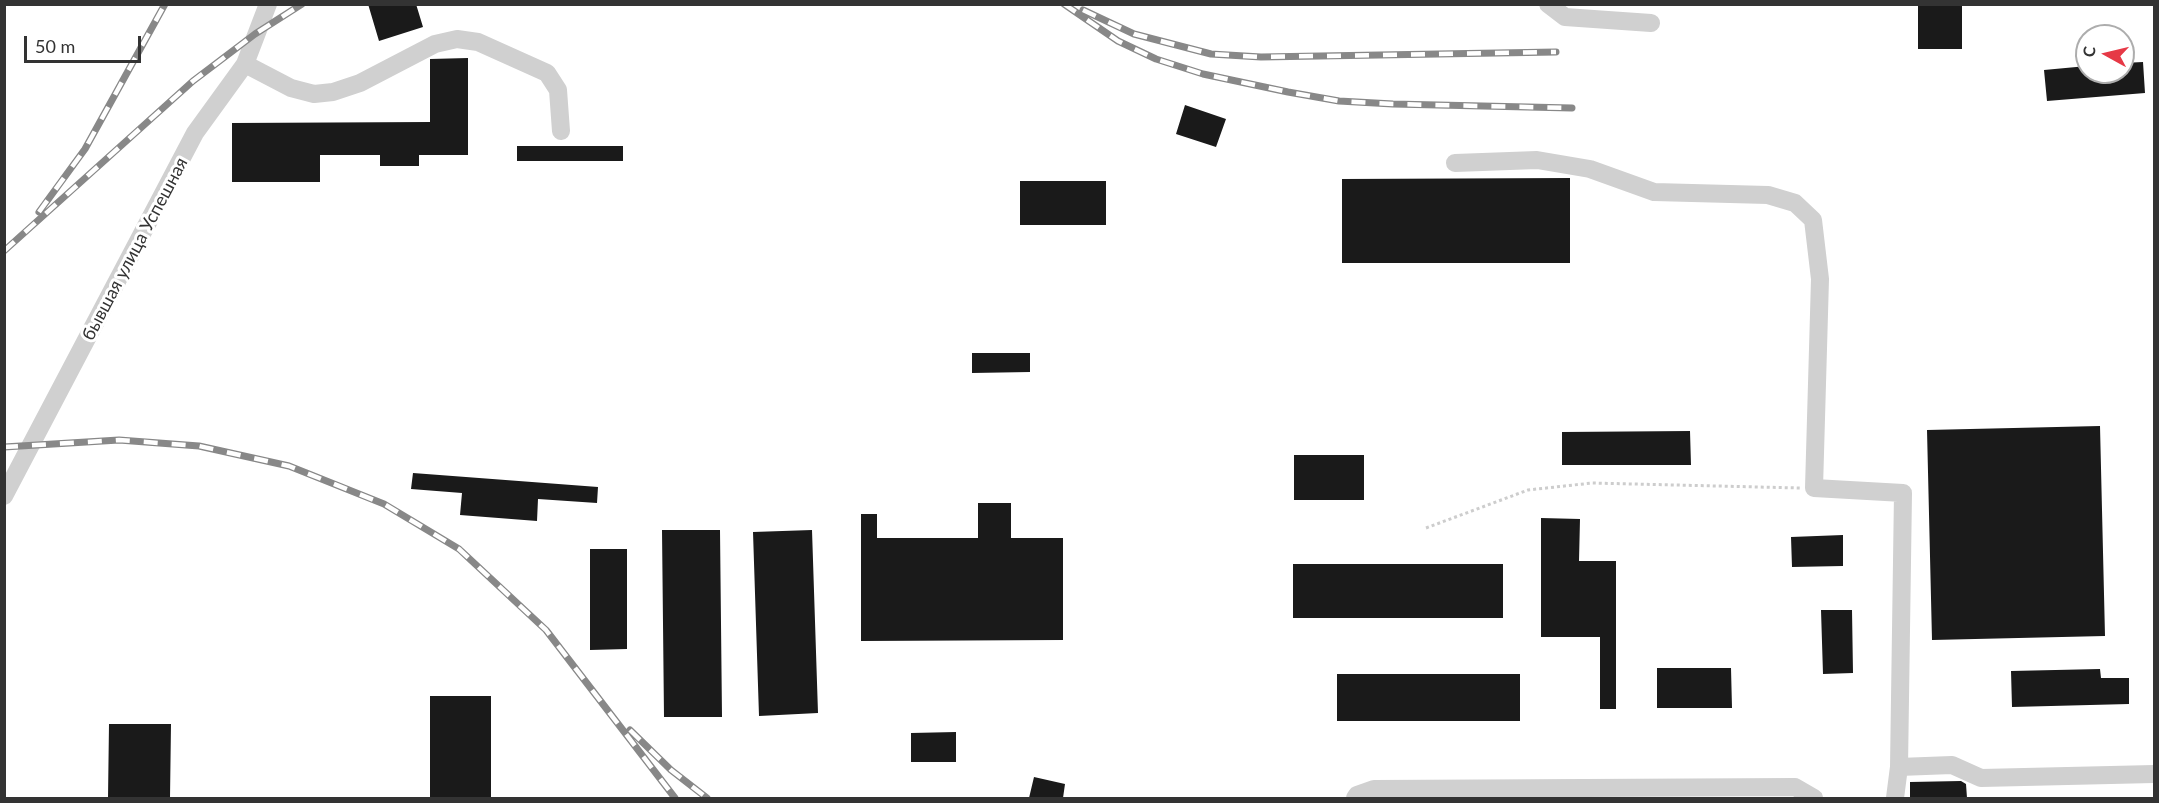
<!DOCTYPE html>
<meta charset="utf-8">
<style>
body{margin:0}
#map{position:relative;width:2159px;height:803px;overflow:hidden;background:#fff;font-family:Lato,sans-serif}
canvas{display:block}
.frame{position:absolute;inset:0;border:6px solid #333;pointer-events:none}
.north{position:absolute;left:2075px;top:24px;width:60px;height:60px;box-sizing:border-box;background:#fff;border:2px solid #adadad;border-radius:50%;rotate:278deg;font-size:16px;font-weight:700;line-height:24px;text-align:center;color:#333}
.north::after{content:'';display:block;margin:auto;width:21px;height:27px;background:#e63946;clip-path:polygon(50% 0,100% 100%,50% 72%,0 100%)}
.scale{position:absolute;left:24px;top:36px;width:117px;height:27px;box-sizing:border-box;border:3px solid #333;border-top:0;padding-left:8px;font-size:18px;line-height:21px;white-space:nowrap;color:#333;-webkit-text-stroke:4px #fff;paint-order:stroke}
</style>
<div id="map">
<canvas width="2159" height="803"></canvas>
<div class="frame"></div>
<div class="north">С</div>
<div class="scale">50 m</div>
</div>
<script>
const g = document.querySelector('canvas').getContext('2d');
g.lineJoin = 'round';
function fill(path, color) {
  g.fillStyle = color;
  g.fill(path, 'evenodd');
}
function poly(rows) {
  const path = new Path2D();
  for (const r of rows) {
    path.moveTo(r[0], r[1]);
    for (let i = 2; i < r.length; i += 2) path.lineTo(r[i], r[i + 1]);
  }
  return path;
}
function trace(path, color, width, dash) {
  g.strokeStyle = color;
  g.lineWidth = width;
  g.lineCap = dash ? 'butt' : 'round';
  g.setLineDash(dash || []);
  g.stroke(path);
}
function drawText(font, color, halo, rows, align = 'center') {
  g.font = font + ' Lato,sans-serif';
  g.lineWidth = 6;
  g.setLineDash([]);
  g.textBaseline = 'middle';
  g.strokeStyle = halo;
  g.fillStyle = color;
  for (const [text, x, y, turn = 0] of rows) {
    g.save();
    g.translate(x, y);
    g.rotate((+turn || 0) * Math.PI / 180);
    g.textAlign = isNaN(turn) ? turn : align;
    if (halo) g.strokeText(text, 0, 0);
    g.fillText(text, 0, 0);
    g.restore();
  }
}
fill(poly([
 [368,4,416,4,423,27,379,41],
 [1918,4,1962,4,1962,49,1918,49],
 [468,58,468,155,419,155,419,166,380,166,380,155,320,155,320,182,232,182,232,123,430,122,430,59],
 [2143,62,2145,93,2047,101,2044,70,2087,66,2087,72,2123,72,2123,63],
 [1185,105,1226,119,1216,147,1176,134],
 [517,146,623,146,623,161,517,161],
 [1570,178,1570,263,1342,263,1342,179],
 [1020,181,1106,181,1106,225,1020,225],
 [972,353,1030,353,1030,372,972,373],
 [2100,426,2105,636,1932,640,1927,430],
 [1690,431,1691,465,1562,465,1562,432],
 [1294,455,1364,455,1364,500,1294,500],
 [413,473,598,487,597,503,538,499,537,521,460,515,462,493,411,489],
 [978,503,1011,503,1011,538,1063,538,1063,640,861,641,861,514,877,514,877,538,978,538],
 [1541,518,1580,519,1579,561,1616,561,1616,709,1600,709,1600,637,1541,637],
 [662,530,720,530,722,717,664,717],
 [812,530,818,713,759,716,753,532],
 [1843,535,1843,566,1792,567,1791,537],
 [590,549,627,549,627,649,590,650],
 [1293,564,1503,564,1503,618,1293,618],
 [1821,610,1852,610,1853,673,1823,674],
 [1657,668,1731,668,1732,708,1657,708],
 [2100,669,2101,678,2129,678,2129,704,2012,707,2011,671],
 [1337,674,1520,674,1520,721,1337,721],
 [430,696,491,696,491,798,430,798],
 [109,724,171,724,170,798,108,798],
 [956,732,956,762,911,762,911,733],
 [1034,777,1065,784,1063,798,1029,798],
 [1961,781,1966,784,1967,798,1910,798,1910,782]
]), '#1a1a1a');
trace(poly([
 [1426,528,1528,490,1592,483,1800,488]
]), '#cdcdcd', 3, [3, 3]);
trace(poly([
 [1548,4,1565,17,1651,23],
 [245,64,291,88,314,94,333,92,360,83,435,44,457,39,478,42,547,73,558,90,561,131],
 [1455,163,1537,160,1590,169,1654,192,1768,195,1795,203,1813,220,1820,279,1814,488,1903,493,1899,767,1895,798],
 [4,496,195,133,245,64,268,4],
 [1899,767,1952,765,1981,778,2154,774],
 [1355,798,1357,795,1374,789,1795,787,1814,798]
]), '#d0d0d0', 18);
const rail = poly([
 [1064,4,1118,41,1156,59,1203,74,1288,92,1339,101,1393,104,1572,108],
 [1083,10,1134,34,1211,54,1261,57,1556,52],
 [39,212,85,149,165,4],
 [4,251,193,81,255,34,302,4],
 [4,447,119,440,199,446,289,466,384,504,459,549,546,630,675,798],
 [630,730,671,770,707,798]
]);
trace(rail, '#888', 7);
trace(rail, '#fff', 4.5, [14]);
drawText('18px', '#333', '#fff', [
 ["бывшая улица Успешная",135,249,-62]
]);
</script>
